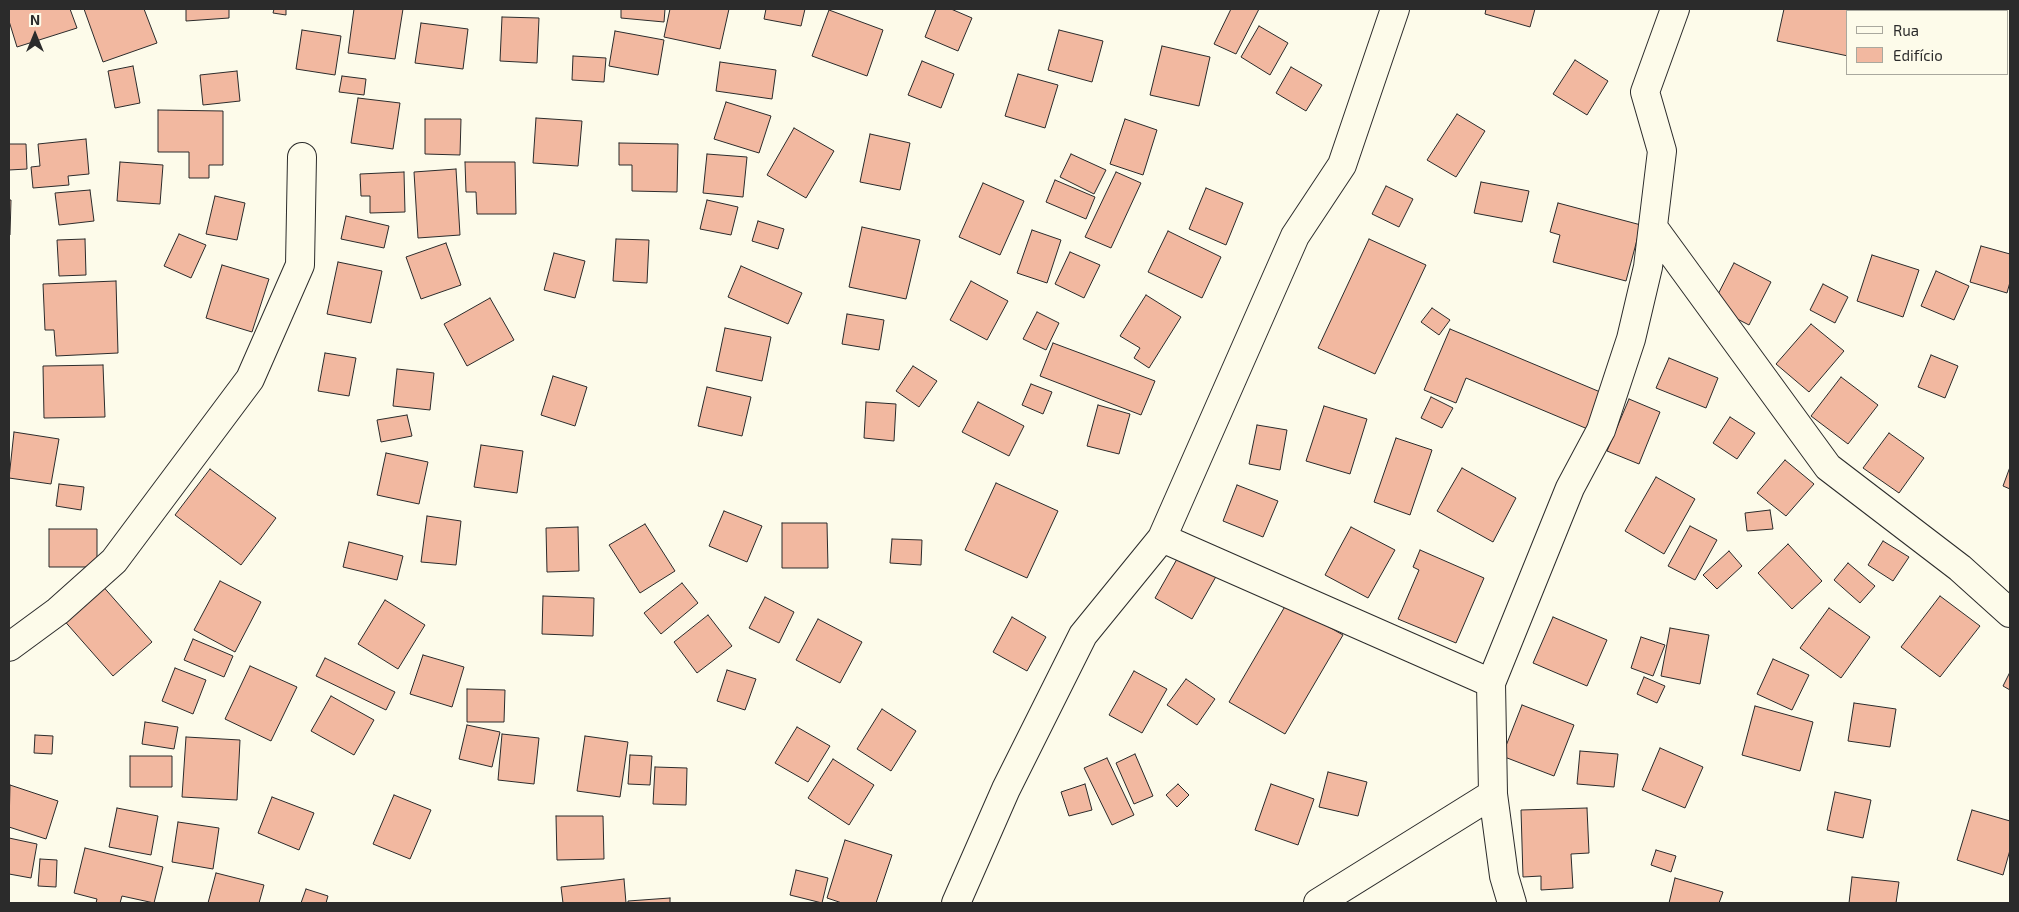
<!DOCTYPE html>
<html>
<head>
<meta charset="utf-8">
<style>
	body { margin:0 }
	#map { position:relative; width:2019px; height:912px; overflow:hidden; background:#fdfbea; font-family:"Exo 2",sans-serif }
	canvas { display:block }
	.frame { position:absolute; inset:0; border:10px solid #2b2b2b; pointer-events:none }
	.legend { position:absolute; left:1846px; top:10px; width:162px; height:65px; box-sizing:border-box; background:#fdfbea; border:1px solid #a9a89e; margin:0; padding:6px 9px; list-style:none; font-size:15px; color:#2b2b2b }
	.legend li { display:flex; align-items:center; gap:10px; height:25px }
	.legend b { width:25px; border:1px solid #a9a89e }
	.north { position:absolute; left:10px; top:10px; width:50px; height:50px; -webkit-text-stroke:4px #fdfbea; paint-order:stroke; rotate:0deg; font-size:14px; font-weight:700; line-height:20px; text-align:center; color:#2b2b2b }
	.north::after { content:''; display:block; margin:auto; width:18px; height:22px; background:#2b2b2b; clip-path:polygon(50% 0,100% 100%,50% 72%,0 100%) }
</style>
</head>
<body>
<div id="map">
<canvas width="2019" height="912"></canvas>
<div class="frame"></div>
<ul class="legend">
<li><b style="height:6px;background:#fdfbea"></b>Rua</li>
<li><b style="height:14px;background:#f2b8a0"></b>Edifício</li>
</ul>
<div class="north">N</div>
</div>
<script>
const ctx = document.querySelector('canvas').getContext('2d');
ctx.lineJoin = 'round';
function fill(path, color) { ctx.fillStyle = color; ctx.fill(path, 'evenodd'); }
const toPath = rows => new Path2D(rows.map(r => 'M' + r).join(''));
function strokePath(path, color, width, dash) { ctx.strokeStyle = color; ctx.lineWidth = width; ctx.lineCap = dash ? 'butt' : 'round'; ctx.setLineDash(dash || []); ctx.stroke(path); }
const building = toPath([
	[9,9,70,9,77,28,17,47,9,21,9,9],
	[84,9,144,9,157,43,103,62,84,9],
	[186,9,229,9,229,18,186,21,186,9],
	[274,9,286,9,286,15,273,13,274,9],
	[354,9,403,9,395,59,348,53,354,9],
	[621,9,665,9,664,22,621,18,621,9],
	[670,9,729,9,720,49,664,37,670,9],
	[766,9,805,9,801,26,764,19,766,9],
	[936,9,951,9,972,18,958,51,925,37,936,9],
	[1231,9,1259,9,1236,54,1214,44,1231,9],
	[1486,9,1535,9,1530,27,1485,14,1486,9],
	[1784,9,1871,9,1871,11,1848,11,1848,56,1777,41,1784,9],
	[829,10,883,30,867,76,812,56,829,10],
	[502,17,539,18,537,63,500,61,502,17],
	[421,23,468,29,463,69,415,63,421,23],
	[1259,26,1288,43,1270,75,1241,57,1259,26],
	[302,30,341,36,335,75,296,69,302,30],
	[1059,30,1103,41,1092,82,1048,70,1059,30],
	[615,31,664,40,658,75,609,66,615,31],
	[1162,46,1210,57,1199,106,1150,95,1162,46],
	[573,56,606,58,604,82,572,80,573,56],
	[1575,60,1608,81,1587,115,1553,94,1575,60],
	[922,61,954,74,941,108,908,95,922,61],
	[720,62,776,70,772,99,716,91,720,62],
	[133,66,140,103,115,108,108,71,133,66],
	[1291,67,1322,85,1306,111,1276,93,1291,67],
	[237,71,240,101,203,105,200,75,237,71],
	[1018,74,1058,85,1045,128,1005,116,1018,74],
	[342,76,366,79,364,95,339,92,342,76],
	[358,98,400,103,393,149,351,143,358,98],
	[726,102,771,116,759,153,714,139,726,102],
	[158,110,223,111,223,165,209,165,209,178,189,178,189,152,158,152,158,110],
	[1457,114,1485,131,1456,177,1427,160,1457,114],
	[536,118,582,121,578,166,533,163,536,118],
	[425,119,461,119,460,155,425,154,425,119],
	[1125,119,1157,130,1143,175,1110,164,1125,119],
	[794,128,834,151,806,198,767,175,794,128],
	[870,134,910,143,900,190,860,182,870,134],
	[86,139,89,174,68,176,69,185,33,188,31,167,40,166,38,144,86,139],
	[619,143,678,144,677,192,632,191,632,165,619,165,619,143],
	[9,144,26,144,27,169,9,170,9,144],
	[707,154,747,157,743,197,703,193,707,154],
	[1071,154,1106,170,1094,194,1060,177,1071,154],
	[120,162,163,165,160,204,117,201,120,162],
	[465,162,515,162,516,214,477,214,476,192,466,192,465,162],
	[456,169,460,235,418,238,414,172,456,169],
	[404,172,405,212,370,213,370,196,361,196,360,174,404,172],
	[1116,172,1141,183,1111,248,1085,237,1116,172],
	[1055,180,1095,197,1086,219,1046,202,1055,180],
	[1481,182,1529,191,1522,222,1474,213,1481,182],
	[983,183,1024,201,1000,255,959,237,983,183],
	[1386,186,1413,199,1399,227,1372,214,1386,186],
	[1206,188,1243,203,1226,245,1189,229,1206,188],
	[90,190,94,221,59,225,55,193,90,190],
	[215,196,245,203,237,240,206,234,215,196],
	[9,200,11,200,10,235,9,235,9,200],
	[707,200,738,207,731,235,700,229,707,200],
	[1558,203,1641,225,1626,281,1553,262,1560,235,1550,232,1558,203],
	[346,216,389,226,384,248,341,239,346,216],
	[758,221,784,229,778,249,752,241,758,221],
	[862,227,920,240,906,299,849,287,862,227],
	[1032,230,1061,240,1047,283,1017,273,1032,230],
	[1168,231,1221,257,1202,298,1148,272,1168,231],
	[179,234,206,245,191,278,164,266,179,234],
	[85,239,86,275,59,276,57,240,85,239],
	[616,239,649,240,647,283,613,281,616,239],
	[1369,239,1426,265,1375,374,1318,348,1369,239],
	[446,243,461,285,421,299,406,257,446,243],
	[1981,246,2010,254,2010,282,2007,293,1970,282,1981,246],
	[1070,252,1100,265,1084,298,1055,284,1070,252],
	[554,253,585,261,575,298,544,290,554,253],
	[1872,255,1919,270,1903,317,1857,301,1872,255],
	[338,262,382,271,371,323,327,314,338,262],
	[1734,263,1771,282,1749,325,1712,306,1734,263],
	[222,265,269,279,252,332,206,318,222,265],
	[741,266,802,293,788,324,728,297,741,266],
	[1936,271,1969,286,1954,320,1921,306,1936,271],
	[116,281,118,353,56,356,54,330,45,330,43,284,116,281],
	[971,281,1008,301,987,340,950,320,971,281],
	[1823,284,1848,297,1835,323,1810,310,1823,284],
	[1146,295,1181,317,1149,368,1134,358,1140,348,1120,336,1146,295],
	[490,298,514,340,467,366,444,324,490,298],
	[1432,308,1450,320,1439,335,1421,322,1432,308],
	[1037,312,1059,323,1046,350,1023,339,1037,312],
	[847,314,884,320,879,350,842,344,847,314],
	[1811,324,1844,351,1809,392,1776,364,1811,324],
	[725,328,771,337,762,381,716,371,725,328],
	[1450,329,1605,394,1590,430,1466,378,1456,403,1424,390,1450,329],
	[1053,343,1155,381,1141,415,1040,376,1053,343],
	[325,353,356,358,349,396,318,391,325,353],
	[1931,355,1958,366,1945,398,1918,387,1931,355],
	[1669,358,1718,378,1706,408,1656,388,1669,358],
	[103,365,105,417,44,418,43,366,103,365],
	[913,366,937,381,919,407,896,391,913,366],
	[397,369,434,373,430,410,393,406,397,369],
	[553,376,587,387,575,426,541,415,553,376],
	[1841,377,1878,405,1848,444,1811,416,1841,377],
	[1031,384,1052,392,1043,414,1022,405,1031,384],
	[707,387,751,397,742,436,698,426,707,387],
	[1431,397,1453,408,1442,428,1421,418,1431,397],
	[1629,399,1660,412,1639,464,1607,451,1629,399],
	[866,402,896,404,894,441,864,438,866,402],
	[978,402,1024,426,1009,456,962,432,978,402],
	[1098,405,1130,414,1119,454,1087,446,1098,405],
	[1324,406,1367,419,1350,474,1306,461,1324,406],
	[407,415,412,436,381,442,377,420,407,415],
	[1730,417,1755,433,1737,459,1713,443,1730,417],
	[1257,425,1287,430,1280,470,1249,464,1257,425],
	[14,432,59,439,51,484,9,478,14,432],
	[1889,433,1924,458,1899,493,1863,468,1889,433],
	[1396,438,1432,450,1410,515,1374,502,1396,438],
	[481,445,523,451,517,493,474,487,481,445],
	[386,453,428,462,419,504,377,495,386,453],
	[1785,460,1814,484,1786,516,1757,493,1785,460],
	[2010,467,2010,489,2003,486,2010,467],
	[1462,468,1516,498,1493,542,1437,511,1462,468],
	[210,469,276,518,241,565,175,515,210,469],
	[1656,477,1695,499,1664,554,1625,531,1656,477],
	[996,483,1058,511,1027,578,965,550,996,483],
	[59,484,84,487,81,510,56,506,59,484],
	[1237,485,1278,501,1263,537,1223,521,1237,485],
	[1770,510,1773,529,1747,531,1745,513,1770,510],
	[724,511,762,526,747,562,709,546,724,511],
	[427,516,461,521,456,565,421,562,427,516],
	[782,523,827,523,828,568,782,568,782,523],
	[645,524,675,571,640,593,609,545,645,524],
	[1690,526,1717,540,1695,580,1668,566,1690,526],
	[578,527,579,571,547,572,546,528,578,527],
	[1351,527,1395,550,1368,598,1325,575,1351,527],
	[49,529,97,529,97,567,49,567,49,529],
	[892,539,922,540,921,565,890,563,892,539],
	[1883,541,1909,557,1893,581,1868,565,1883,541],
	[349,542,403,556,397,580,343,567,349,542],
	[1788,544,1822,581,1792,609,1758,573,1788,544],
	[1420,550,1484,578,1456,643,1398,619,1419,570,1413,567,1420,550],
	[1729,551,1742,566,1717,589,1703,575,1729,551],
	[1181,552,1218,573,1192,619,1155,598,1181,552],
	[1848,563,1875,586,1860,603,1834,580,1848,563],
	[220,581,261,602,235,652,194,630,220,581],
	[100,583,152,642,113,676,61,617,100,583],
	[682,583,698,603,661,634,644,613,682,583],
	[543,596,594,598,593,636,542,634,543,596],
	[1940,596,1980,626,1940,677,1901,647,1940,596],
	[765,597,794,612,779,643,749,628,765,597],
	[385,600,425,625,398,669,358,644,385,600],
	[1287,603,1343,635,1285,734,1229,702,1287,603],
	[1829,608,1870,637,1841,678,1800,648,1829,608],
	[708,615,732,646,697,673,674,642,708,615],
	[1012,617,1046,637,1027,671,993,652,1012,617],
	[1553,617,1607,640,1587,686,1533,663,1553,617],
	[818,619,862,642,840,683,796,660,818,619],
	[1670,628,1709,635,1700,684,1661,676,1670,628],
	[1641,637,1665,645,1653,676,1631,668,1641,637],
	[193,639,233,656,224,677,184,660,193,639],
	[423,655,464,667,452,707,410,694,423,655],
	[325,658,395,692,386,710,316,676,325,658],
	[1773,659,1809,675,1792,710,1757,694,1773,659],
	[250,666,297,687,271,741,225,719,250,666],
	[175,668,206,680,193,714,162,701,175,668],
	[727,670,756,679,745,710,717,701,727,670],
	[1134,671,1167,689,1142,733,1109,715,1134,671],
	[2010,672,2010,690,2003,686,2010,672],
	[1644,677,1665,686,1657,703,1637,694,1644,677],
	[1186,679,1215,699,1197,725,1167,705,1186,679],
	[467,689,505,690,504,722,467,722,467,689],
	[331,696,374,720,354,755,311,731,331,696],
	[1854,703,1896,709,1890,747,1848,741,1854,703],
	[1522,705,1574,725,1554,776,1502,756,1522,705],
	[1755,706,1813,722,1800,771,1742,755,1755,706],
	[882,709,916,731,891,771,857,749,882,709],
	[145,722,178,727,174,749,142,744,145,722],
	[467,725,500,732,492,767,459,759,467,725],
	[797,727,830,746,808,782,775,763,797,727],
	[502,734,539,738,534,784,498,780,502,734],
	[35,735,53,736,52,754,34,753,35,735],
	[585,736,628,742,620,797,577,791,585,736],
	[186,737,240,740,237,800,182,797,186,737],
	[1660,748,1703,767,1685,808,1642,790,1660,748],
	[1580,751,1618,754,1614,787,1577,784,1580,751],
	[1135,754,1153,796,1134,804,1116,763,1135,754],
	[630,755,652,756,650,785,628,784,630,755],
	[130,756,172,756,172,787,130,787,130,756],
	[1107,758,1134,815,1112,825,1084,768,1107,758],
	[833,759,874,785,849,825,808,798,833,759],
	[655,767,687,768,686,805,653,804,655,767],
	[1328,772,1367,782,1358,816,1319,807,1328,772],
	[1085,784,1092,810,1069,816,1061,792,1085,784],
	[1178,784,1189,795,1177,807,1166,795,1178,784],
	[1271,784,1314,799,1298,845,1255,830,1271,784],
	[10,785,58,801,46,839,9,827,10,785],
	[1835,792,1871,800,1863,838,1827,830,1835,792],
	[394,795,431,810,410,859,373,844,394,795],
	[272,797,314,813,299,850,258,833,272,797],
	[117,808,158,816,151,855,109,847,117,808],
	[1587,808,1589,853,1571,854,1573,888,1541,890,1541,876,1523,877,1521,810,1587,808],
	[1972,810,2010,821,2010,850,2003,875,1957,860,1972,810],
	[556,816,603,816,604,859,557,860,556,816],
	[178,822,219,828,213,869,172,862,178,822],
	[9,838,37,844,31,878,9,874,9,838],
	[845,840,892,855,876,903,842,903,827,898,845,840],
	[85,848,163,867,154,903,122,896,120,903,96,903,97,899,74,893,85,848],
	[1656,850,1676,856,1671,872,1651,865,1656,850],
	[40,859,57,860,56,887,38,886,40,859],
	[796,870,828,878,822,903,790,895,796,870],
	[216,873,264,885,259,903,208,903,216,873],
	[1852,877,1899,882,1896,903,1849,903,1852,877],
	[1675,878,1723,892,1719,903,1669,903,1675,878],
	[624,879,626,903,563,903,561,887,624,879],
	[306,889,328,896,326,903,301,903,306,889],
	[670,898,670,903,628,903,628,901,670,898]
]);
const minor = toPath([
	[1653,227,1828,467,1960,568,2010,613],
	[1162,538,1491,683],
	[9,647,58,611,114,561,250,379,300,265,302,157],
	[956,903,1006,789,1083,635,1162,538,1295,236,1342,165,1395,9],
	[1318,903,1493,794],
	[1512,903,1504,876,1493,794,1491,683,1570,488,1601,430,1631,339,1648,267,1662,151,1645,92,1675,9]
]);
fill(building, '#f2b8a0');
strokePath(building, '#2b2b2b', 1);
strokePath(minor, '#2b2b2b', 30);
strokePath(minor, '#fdfbea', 28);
</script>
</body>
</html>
